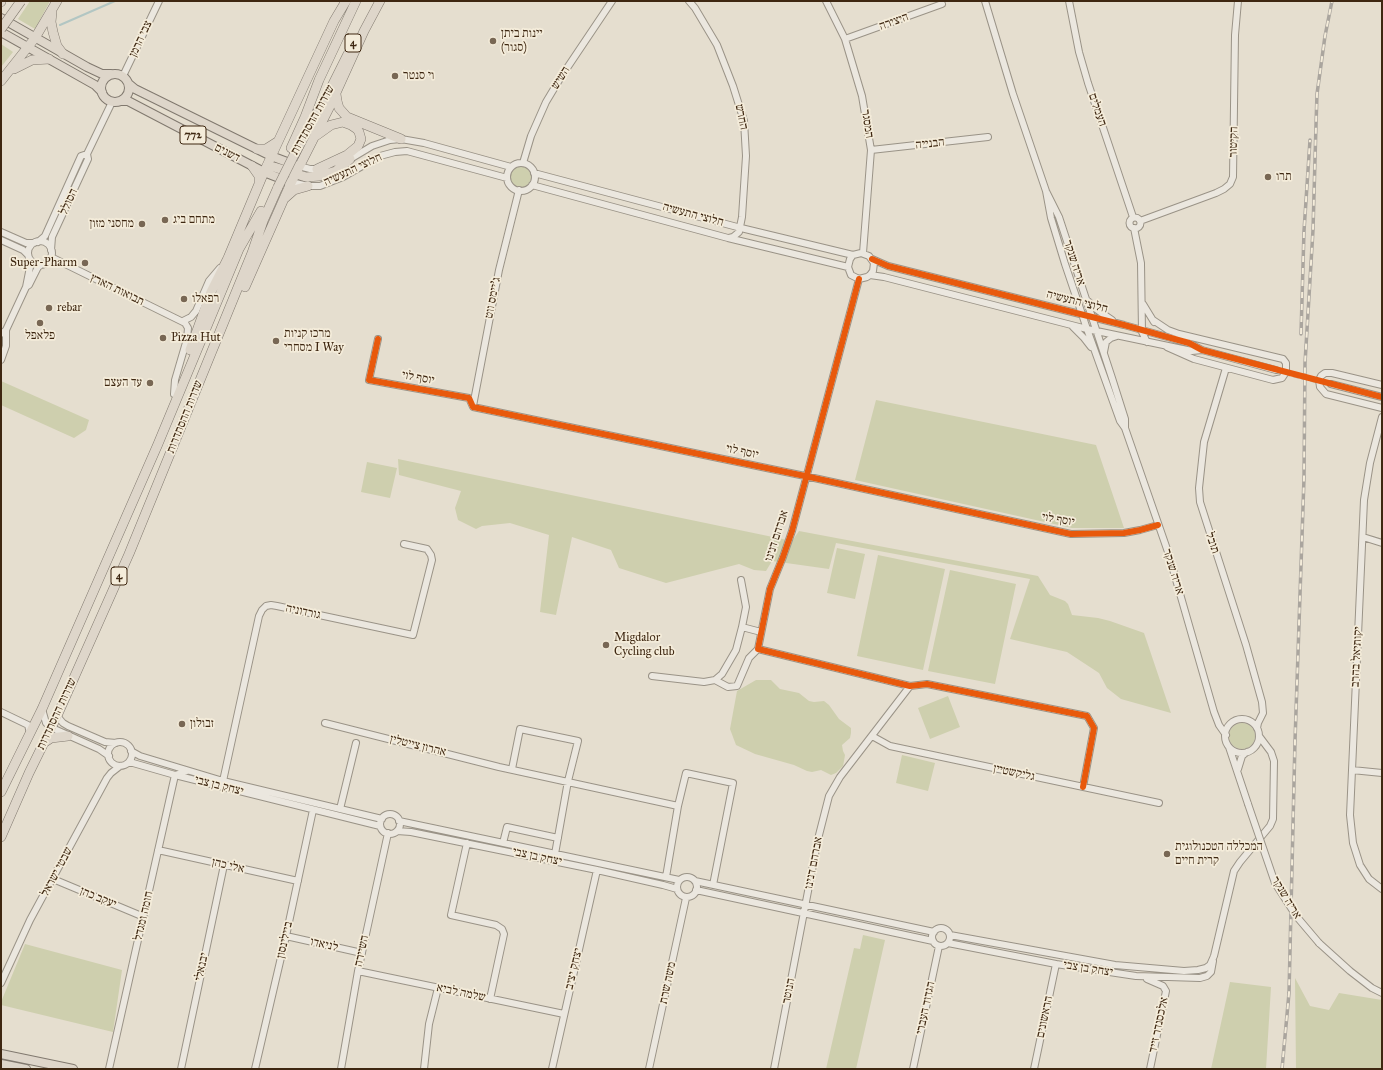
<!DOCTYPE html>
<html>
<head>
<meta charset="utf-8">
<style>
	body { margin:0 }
	#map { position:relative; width:1383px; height:1070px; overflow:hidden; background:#e5decf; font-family:"IM FELL Great Primer",serif }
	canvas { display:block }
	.frame { position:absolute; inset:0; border:2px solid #3e2711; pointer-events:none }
</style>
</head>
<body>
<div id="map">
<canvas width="1383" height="1070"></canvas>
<div class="frame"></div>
</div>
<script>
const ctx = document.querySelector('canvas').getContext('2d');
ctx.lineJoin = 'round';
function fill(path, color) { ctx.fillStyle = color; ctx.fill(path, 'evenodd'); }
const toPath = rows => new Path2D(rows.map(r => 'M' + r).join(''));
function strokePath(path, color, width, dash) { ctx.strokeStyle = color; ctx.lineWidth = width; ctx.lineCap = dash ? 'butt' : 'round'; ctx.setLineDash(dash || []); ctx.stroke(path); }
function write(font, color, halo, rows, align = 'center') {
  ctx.font = font + ' "IM FELL Great Primer","Frank Ruhl Libre",serif'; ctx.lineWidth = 3.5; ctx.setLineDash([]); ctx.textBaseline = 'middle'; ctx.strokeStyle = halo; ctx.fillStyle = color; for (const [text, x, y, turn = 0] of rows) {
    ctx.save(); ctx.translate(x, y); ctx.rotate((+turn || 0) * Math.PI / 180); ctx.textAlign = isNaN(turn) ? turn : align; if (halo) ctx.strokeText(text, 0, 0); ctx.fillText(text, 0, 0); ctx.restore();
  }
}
const green = toPath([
	[30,1,50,1,35,29,18,19],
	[1,44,13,52,1,67],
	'509 177a11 11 0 1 1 22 0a11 11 0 1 1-22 0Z',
	[1,381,89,420,86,430,74,438,1,405],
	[876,400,1096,445,1124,528,1072,528,855,480],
	[398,459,792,541,799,531,1038,576,1050,595,1065,601,1068,604,1072,615,1098,618,1110,621,1144,633,1171,713,1121,699,1107,688,1099,673,1067,652,1010,639,1030,579,836,543,829,569,772,561,766,571,754,570,739,564,666,583,619,568,611,550,572,537,556,615,540,612,549,535,510,523,482,526,476,529,458,520,455,508,461,491,399,475],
	[367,462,397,468,390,498,361,492],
	[837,548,865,554,855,599,827,593],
	[878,555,945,569,923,670,857,656],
	[950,570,1016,584,995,684,928,671],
	[756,680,771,680,780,689,799,693,809,701,814,702,824,701,829,705,839,719,851,728,851,733,850,738,842,745,843,751,845,755,844,761,843,766,836,773,831,775,821,770,812,772,807,771,794,765,755,754,736,745,730,729,737,691],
	[948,696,960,727,930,739,918,708],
	'1229 736a13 13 0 1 1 26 0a13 13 0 1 1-26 0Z',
	[902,755,935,763,928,791,896,783],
	[863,935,885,940,856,1069,826,1069,854,948,860,949],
	[25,944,122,970,113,1032,1,1005,1,1002],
	[1295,978,1310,1006,1329,1010,1339,993,1382,1000,1382,1069,1296,1069],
	[1230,982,1271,987,1266,1069,1211,1069]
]);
const stream = toPath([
	[60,25,115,1]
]);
const minorTunnel = toPath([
	[1276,370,1331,384]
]);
const minor = toPath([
	[689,1,695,8,717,45,733,86,744,121,746,156,742,217,739,232,733,237,729,238],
	[826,1,845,39,862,96,871,150,863,253],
	[985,1,1013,94,1046,191,1059,217,1112,378,1125,419,1125,428],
	[1069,1,1079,52,1088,83,1133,217],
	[845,39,942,4],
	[123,76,159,1],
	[871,150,988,137],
	[347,161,372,146,390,140,401,139,424,143,511,167],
	[523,163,531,136,546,102,561,77,612,1],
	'507 177a14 14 0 1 1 28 0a14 14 0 1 1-28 0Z',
	[299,166,310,169,319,169],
	[534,173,741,228,853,255],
	[291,182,308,186,320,186,343,177,380,156,395,152,407,151,507,178],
	[532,185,728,238,848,267],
	[1046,191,1051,218,1065,264,1087,329,1120,421,1125,428,1168,552,1214,712,1219,725,1226,735],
	'1129.5 223a5.5 5.5 0 1 1 11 0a5.5 5.5 0 1 1-11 0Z',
	[1140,221,1216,193,1224,189,1230,184,1233,177,1235,35,1238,1],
	[1134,228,1141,263,1142,332,1147,342],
	[1,232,26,243,34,243],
	[1,240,23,250,28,255],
	'28 253a12 12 0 1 1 24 0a12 12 0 1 1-24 0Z',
	[38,242,45,236,81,156,87,154],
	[51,250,52,237,88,159,87,154,112,102],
	[51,257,185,323,188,328,187,339,175,380,174,394],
	[872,259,888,266,1124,325,1189,343,1202,350,1276,370],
	[870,275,873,271,874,263,869,256,861,253,853,255,850,259,848,267,851,275,859,279,867,277,870,275,884,277,1087,329,1192,351,1202,350],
	[859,279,792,531,783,557,770,589,758,649,910,686,927,684,1087,716,1094,728,1083,787],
	[26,287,30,267,29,259],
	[1088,301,1096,309,1112,320],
	[1143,304,1154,322],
	[1153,320,1168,330,1179,334,1283,359,1286,363,1286,372,1282,378,1273,380,1194,359,1167,347],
	[183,321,191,317,196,311,209,281,220,268],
	[1073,327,1084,338,1091,347],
	[6,330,26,287,29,285,38,267,41,265],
	[1,334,6,330,6,346,1,360],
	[378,339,369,380,469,398,473,407,805,476,1071,534,1124,533,1140,530,1158,525],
	[1104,352,1106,342,1111,338,1117,336],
	[1226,368,1204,442,1199,488,1200,502,1246,645,1262,702,1263,713,1258,723,1257,728],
	[1331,384,1382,397],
	[1382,385,1332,373,1325,373,1321,376,1319,380,1320,387,1326,394,1382,408],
	[473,406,499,270,519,190],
	[1382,417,1370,463,1364,500,1350,815,1353,843,1360,865,1369,879,1382,889],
	[1363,537,1382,543],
	[741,580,746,607,742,627],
	[652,676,704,682,715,680,722,674,736,650,742,627,761,632],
	[715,680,728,687,737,686,749,658,758,649],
	[42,709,46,723,52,728,99,749,109,756],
	[1,712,28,725,30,733],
	[57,716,63,723,68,726,105,742,116,743],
	'1225 736a17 17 0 1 1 34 0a17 17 0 1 1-34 0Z',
	[325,723,499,767,678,806],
	[872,736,890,746,1159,803],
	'108 754a12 12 0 1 1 24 0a12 12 0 1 1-24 0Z',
	[1229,747,1248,804],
	[131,751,140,756,223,781,382,819],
	[128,763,133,763,175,775,380,826],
	[512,769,520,729,578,741,568,781,555,854],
	[1238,769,1242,756,1247,752],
	[1352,770,1382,773],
	[227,788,223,781,259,616,262,610,266,606,271,605,277,606,413,635,432,560,431,555,427,549,404,544],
	[340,809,356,743],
	'380 824a10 10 0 1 1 20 0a10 10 0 1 1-20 0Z',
	[399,821,679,880],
	[397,831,411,832,597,870,663,885,677,889],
	[467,843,451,915,496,925,502,929,504,934,490,999],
	[503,843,507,827,558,838],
	[158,850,298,881],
	[666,877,678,806,686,773,733,783,713,885],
	'677 887a10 10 0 1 1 20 0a10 10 0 1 1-20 0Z',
	[53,879,144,917],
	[695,881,934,932],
	[696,890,933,941],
	'932 937a9 9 0 1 1 18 0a9 9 0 1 1-18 0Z',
	[950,935,1115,965,1184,971,1198,970,1206,968,1210,965,1214,956,1234,871,1240,862,1270,826,1273,819,1274,761,1271,752,1259,736],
	[286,936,362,953],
	[948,943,1056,964,1136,976,1200,978,1207,976,1211,972,1213,961],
	[1319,943,1350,971,1372,988,1382,993],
	[358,971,564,1014],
	[1147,979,1163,986,1166,991,1150,1069],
	[1,983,30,920,107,778,111,773,120,766],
	[109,1069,175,775,187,771],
	[181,1069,224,865],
	[255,1069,286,936,313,810],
	[341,1069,358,971,388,833],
	[424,1069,429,1024,438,988],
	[552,1069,597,870],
	[649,1069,686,898],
	[774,1069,818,839,829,796,840,777,910,686],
	[913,1069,939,946],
	[1034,1069,1056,964]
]);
const major = toPath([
	[1,18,87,67,102,74,111,74],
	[1,32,95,85,102,92],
	'101 88a14 14 0 1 1 28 0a14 14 0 1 1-28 0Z',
	[129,84,135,89,271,156,295,165],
	[121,101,128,101,264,172,287,181],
	[1,1054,73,1069],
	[1,1064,26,1069]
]);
const highway = toPath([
	[1,2,1,1],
	[52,12,51,22,53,32,57,46,63,54],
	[14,69,32,60,49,59],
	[1,81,35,38,57,1],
	[336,94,337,101,339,108,347,117,401,139],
	[317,135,331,125,343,122,351,125,357,129,359,132,361,139,358,146,347,155,317,169],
	[291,148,305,117,319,80,356,1],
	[257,149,266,149,277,142],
	[294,155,332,86,348,54],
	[252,166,259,176,259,183],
	[264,172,267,169,274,167,306,177,320,176,336,171,350,159],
	[285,198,294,190,308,186],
	[245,287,290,185,330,106,364,31,380,1],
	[190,350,211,292,228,258,264,172,334,21,346,1],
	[45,742,51,738,68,736],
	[1,792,42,709,158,444,239,249,261,211],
	[1,837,29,773,57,716,129,554,252,253,263,221,278,187]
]);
const rail = toPath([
	[1301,334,1304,231,1310,140],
	[1282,1069,1289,993,1295,741,1304,478,1305,363,1313,230,1316,125,1317,94,1325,36,1332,1]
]);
const minorBridge = toPath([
	[1248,804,1275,883,1297,917,1319,943]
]);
const highwayBridge = toPath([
	[1,29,21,1],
	[278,187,294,155]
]);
const cycleway = toPath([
	[872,259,888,266,1124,325,1189,343,1202,350,1382,397],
	[859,279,792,531,783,557,770,589,758,649,910,686,927,684,1087,716,1094,728,1083,787],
	[378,339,369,380,469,398,473,407,805,476,1071,534,1124,533,1140,530,1158,525]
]);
const markers = [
	[493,41,4,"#786754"],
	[395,76,4,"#786754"],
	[1268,177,4,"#786754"],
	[165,220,4,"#786754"],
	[142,224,4,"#786754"],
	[85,263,4,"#786754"],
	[184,299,4,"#786754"],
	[49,308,4,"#786754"],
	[40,323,4,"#786754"],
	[163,338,4,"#786754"],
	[276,341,4,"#786754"],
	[150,383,4,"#786754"],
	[606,645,4,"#786754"],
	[182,724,4,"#786754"],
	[1167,854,4,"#786754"]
];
const shields = [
	[353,43,16],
	[193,135,26],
	[119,576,16]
];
const shieldNames = [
	["4",353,43],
	["772",193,135],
	["4",119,576]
];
const streetNames = [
	["היצירה",894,22,-20],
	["צבי הרמן",141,39,-65],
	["השיש",561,78,-58],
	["העמלים",1097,110,71],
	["החרש",741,117,78],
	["שדרות ההסתדרות",313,120,-61],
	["המסגר",867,124,81],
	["הקיטור",1234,142,-89],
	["הבנייה",930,144,-6],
	["דשנים",227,153,27],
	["חלוצי התעשיה",353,170,-25],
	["הסולל",69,202,-65],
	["חלוצי התעשיה",693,215,15],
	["אריה שנקר",1074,263,72],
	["תבואות הארץ",117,290,26],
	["ג'יימס ווט",493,298,-79],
	["חלוצי התעשיה",1077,302,14],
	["יוסף לוי",418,378,10],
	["שדרות ההסתדרות",185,417,-68],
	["יוסף לוי",742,452,12],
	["יוסף לוי",1058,520,9],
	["אברהם דנינו",777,536,-72],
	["תובל",1212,543,72],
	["אריה שנקר",1173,572,73],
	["גורדוניה",303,612,12],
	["יקותיאל בהרב",1357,657,-87],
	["שדרות ההסתדרות",57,714,-65],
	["אהרון צייטלין",418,746,14],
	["גליקשטיין",1014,773,12],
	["יצחק בן צבי",219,786,14],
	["יצחק בן צבי",537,857,12],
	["אברהם דנינו",814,863,-79],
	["אלי כהן",228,866,13],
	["שבטי ישראל",57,872,-62],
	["יעקב כהן",98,898,22],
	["אריה שנקר",1286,898,59],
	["חומה ומגדל",144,916,-77],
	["ביילינסון",285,940,-77],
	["לניאדו",324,945,13],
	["השיירה",362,951,-78],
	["יבנאלי",202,967,-78],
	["יצחק יציב",574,969,-77],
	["יצחק בן צבי",1088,969,9],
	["משה שרת",668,983,-78],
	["הנוטר",789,991,-79],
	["שלמה לביא",461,993,12],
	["הגדוד העברי",926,1008,-78],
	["הראשונים",1045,1017,-78],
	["אלכסנדר זייד",1159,1025,-78]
];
const poiNames = [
	["יינות ביתן",501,34],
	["(סגור)",501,48],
	["וי סנטר",403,76],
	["תרו",1276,177],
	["מתחם ביג",173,220],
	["מחסני מזון",134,224,"right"],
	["Super-Pharm",77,263,"right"],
	["רפאלו",192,299],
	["rebar",57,308],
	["מרכז קניות",284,334],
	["מסחרי I Way",284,348],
	["פלאפל",40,336,"center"],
	["Pizza Hut",171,338],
	["עד העצם",142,383,"right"],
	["Migdalor",614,638],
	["Cycling club",614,652],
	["זבולון",190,724],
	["המכללה הטכנולוגית",1175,847],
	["קרית חיים",1175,861]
];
fill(green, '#cecfae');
strokePath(stream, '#b2c6c3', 2);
strokePath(minorTunnel, '#c4b9a9', 6, [6, 3]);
strokePath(minor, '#9a9387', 8);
strokePath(major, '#81796f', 10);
strokePath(highway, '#81796f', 10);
strokePath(minor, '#ebe7df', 6);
strokePath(major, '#ded6ca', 8);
strokePath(highway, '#ded6ca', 9);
strokePath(rail, '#aaa59e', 3.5);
strokePath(rail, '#f4ecda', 2, [6]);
strokePath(minorBridge, '#9a9387', 8, []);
strokePath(highwayBridge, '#81796f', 10, []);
strokePath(minorBridge, '#ebe7df', 6);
strokePath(highwayBridge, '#ded6ca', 9);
strokePath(cycleway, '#e8590c', 6);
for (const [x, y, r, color] of markers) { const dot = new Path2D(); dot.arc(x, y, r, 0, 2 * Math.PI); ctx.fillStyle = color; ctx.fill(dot); strokePath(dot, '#f4ecda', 1.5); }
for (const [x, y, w] of shields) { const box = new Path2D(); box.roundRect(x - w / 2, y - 9, w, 18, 3); ctx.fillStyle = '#f4ecda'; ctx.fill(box); strokePath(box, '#3e2711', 1); }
write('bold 11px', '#3e2711', null, shieldNames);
write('12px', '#3e2711', '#f4ecda', streetNames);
write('12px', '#3e2711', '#f4ecda', poiNames, 'left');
</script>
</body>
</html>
